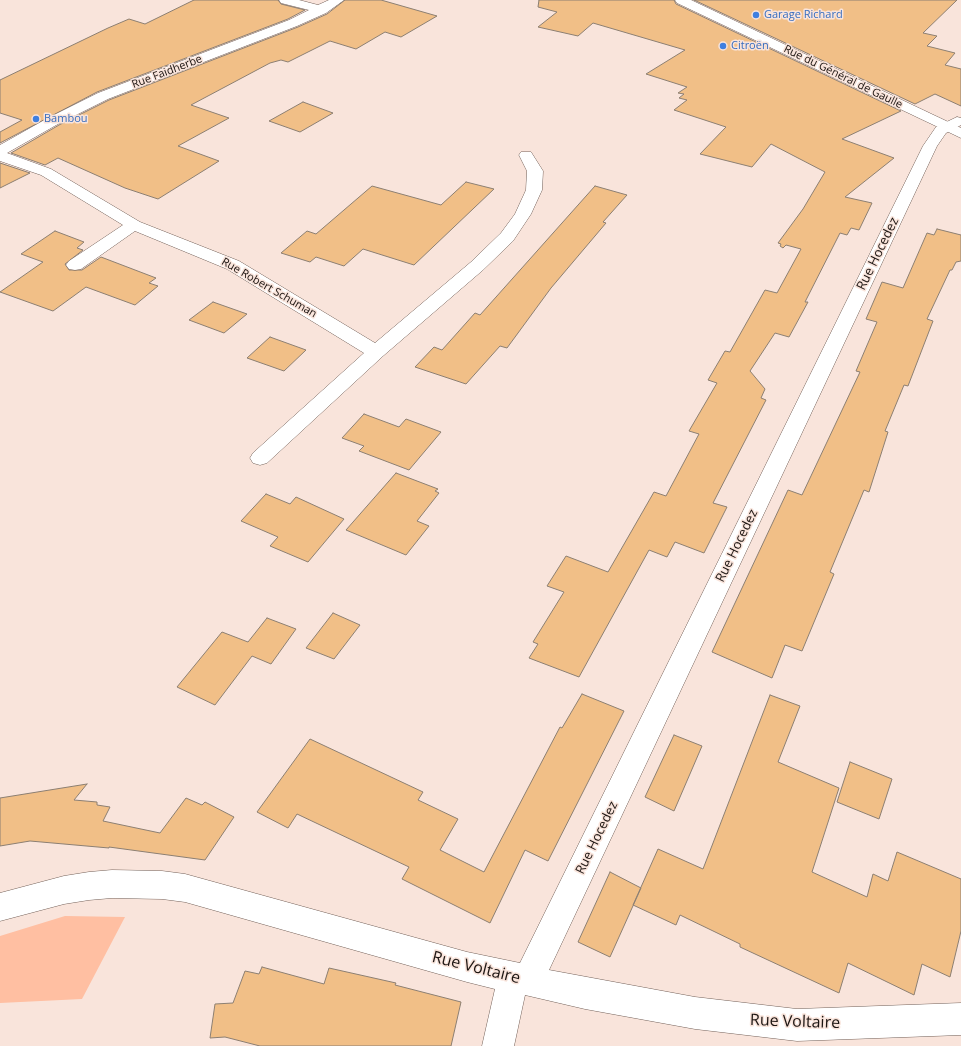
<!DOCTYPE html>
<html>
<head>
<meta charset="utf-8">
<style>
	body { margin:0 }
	canvas { display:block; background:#f9e4db }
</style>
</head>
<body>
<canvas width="961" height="1046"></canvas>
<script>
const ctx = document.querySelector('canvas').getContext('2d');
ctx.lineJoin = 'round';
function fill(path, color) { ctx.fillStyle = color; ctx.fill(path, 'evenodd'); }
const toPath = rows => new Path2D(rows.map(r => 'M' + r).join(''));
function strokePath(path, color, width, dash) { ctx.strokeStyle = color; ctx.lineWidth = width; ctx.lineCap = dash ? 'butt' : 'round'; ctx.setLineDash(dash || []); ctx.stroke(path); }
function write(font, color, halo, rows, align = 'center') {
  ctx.font = font + ' "Open Sans",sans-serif'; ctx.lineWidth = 3; ctx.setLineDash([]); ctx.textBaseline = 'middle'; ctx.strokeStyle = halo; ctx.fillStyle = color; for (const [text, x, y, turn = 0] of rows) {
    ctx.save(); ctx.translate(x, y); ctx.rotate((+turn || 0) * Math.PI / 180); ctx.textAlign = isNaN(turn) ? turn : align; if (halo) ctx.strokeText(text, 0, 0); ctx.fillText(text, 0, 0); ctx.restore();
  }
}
const green = toPath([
	[65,916,125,917,82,999,0,1003,0,936]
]);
const building = toPath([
	[194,0,278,0,281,4,305,10,288,19,97,92,0,143,0,132,22,120,0,113,0,80,108,28,129,19,145,24,194,0],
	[345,0,381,0,437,16,401,37,385,32,356,49,330,41,288,62,281,60,270,63,191,105,229,118,178,146,219,161,158,199,125,188,58,158,45,165,11,153,59,125,109,100,298,27,327,14,345,0],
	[539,0,674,0,676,4,901,111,842,139,894,158,845,197,872,203,859,230,851,228,847,235,840,233,805,302,808,302,789,337,775,333,750,371,765,389,761,398,766,400,713,503,727,507,704,553,675,542,667,557,649,550,579,677,529,658,538,644,533,642,564,592,547,586,566,556,608,572,654,492,666,496,699,434,689,431,717,383,708,380,725,351,730,352,765,290,777,293,801,249,786,245,783,248,780,246,781,244,778,243,803,209,825,172,771,144,752,167,700,154,726,127,674,110,687,100,679,98,684,94,678,93,687,87,646,74,685,50,593,23,578,36,538,27,557,12,538,7,539,0],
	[694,0,957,0,923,33,937,36,927,46,955,53,945,65,961,69,961,106,935,94,915,104,694,0],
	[303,102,333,113,300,132,269,121,303,102],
	[0,163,30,173,0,188,0,163],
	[466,182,494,189,414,265,363,249,344,266,316,257,310,262,281,253,307,231,316,234,372,186,441,205,466,182],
	[595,186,627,195,603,222,606,223,551,288,507,348,500,346,466,384,415,367,434,347,442,350,475,313,480,315,595,186],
	[937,229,961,235,961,261,956,262,952,270,950,270,927,319,933,321,908,386,904,385,885,431,888,432,869,492,864,490,830,572,834,574,802,651,785,645,772,678,712,652,788,490,802,495,860,372,856,371,877,322,866,319,882,282,903,288,927,233,934,235,937,229],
	[55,231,84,242,77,248,83,250,65,264,69,270,82,270,101,257,156,278,149,283,158,286,135,305,86,287,53,311,0,292,43,262,21,254,55,231],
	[213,302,247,314,224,333,189,320,213,302],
	[270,337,306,350,284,371,247,358,270,337],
	[364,414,399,427,406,419,441,432,409,470,359,451,364,446,342,438,364,414],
	[396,473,438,489,435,491,439,493,417,521,429,526,406,555,346,530,396,473],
	[266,494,290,504,296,497,344,519,308,562,270,546,278,537,241,521,266,494],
	[333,613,360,625,334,659,306,648,333,613],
	[267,618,296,629,271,664,252,656,215,705,177,687,222,632,248,642,267,618],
	[582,694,624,711,548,861,525,850,490,923,402,879,409,867,297,814,288,828,257,812,310,739,423,792,418,800,458,819,440,850,484,872,560,727,562,728,582,694],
	[770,695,800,706,778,762,839,788,812,872,867,897,873,874,888,881,897,852,961,879,961,931,950,977,922,964,914,995,848,963,839,993,740,947,740,944,680,915,676,925,633,905,658,849,703,869,770,695],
	[674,735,702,746,674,811,645,797,674,735],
	[850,762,892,779,879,819,837,802,850,762],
	[87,784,74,800,97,802,97,805,110,807,103,821,160,833,186,798,202,805,205,802,234,817,205,860,109,847,109,848,30,841,0,846,0,798,87,784],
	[610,872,641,888,610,957,578,942,610,872],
	[262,967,324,984,329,968,396,983,395,985,461,1002,451,1046,260,1046,225,1037,210,1038,215,1004,233,1003,245,971,259,974,262,967]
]);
const minor = toPath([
	[279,0,299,0,318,5,329,0,344,0,326,13,297,26,108,99,58,124,7,153,51,169,140,222,239,261,375,343,471,262,501,233,515,214,526,190,527,171,519,155,521,152,531,152,543,171,542,190,531,214,513,241,483,270,383,356,267,463,260,465,253,463,250,458,253,453,364,353,227,269,135,231,81,269,75,270,69,269,66,265,69,261,123,225,41,175,0,161,0,145,48,118,98,93,289,20,309,10,281,3,279,0],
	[957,117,961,118,961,125,946,133,937,146,549,970,695,997,797,1009,961,1003,961,1035,797,1041,695,1029,585,1009,525,995,514,1046,482,1046,495,989,467,982,185,902,162,899,112,898,89,900,64,904,0,921,0,893,64,876,89,872,112,870,162,871,185,874,467,952,520,963,923,146,936,127,957,117]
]);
const major = toPath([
	[675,0,691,0,961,128,961,138,677,3,675,0]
]);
const markers = [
	[756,15,4,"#3f7fe0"],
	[723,46,4,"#3f7fe0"],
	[36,119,4,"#3f7fe0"]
];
const farShopnames = [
	["Garage Richard",764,15],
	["Citroën",731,46],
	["Bambou",44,119]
];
const farStreetnames = [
	["Rue Faidherbe",167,72,-21],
	["Rue du Général de Gaulle",843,77,26],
	["Rue Robert Schuman",269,288,30]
];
const streetNames = [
	["Rue Hocedez",878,254,-64],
	["Rue Hocedez",737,546,-64],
	["Rue Hocedez",597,838,-64]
];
const nearStreetnames = [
	["Rue Voltaire",476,968,14],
	["Rue Voltaire",795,1022,2]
];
fill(green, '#ffbfa2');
fill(building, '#f1bf87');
strokePath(building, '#8c7f72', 1);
strokePath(minor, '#74625a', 1);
strokePath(major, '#74625a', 1);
fill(minor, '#fff');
fill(major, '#fff');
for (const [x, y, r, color] of markers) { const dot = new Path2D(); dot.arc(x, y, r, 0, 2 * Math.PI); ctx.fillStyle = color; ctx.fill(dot); strokePath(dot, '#f9e4db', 1.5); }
write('11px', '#366cbe', '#f9e4db', farShopnames, 'left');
write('11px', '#1c1512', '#f9e4db', farStreetnames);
write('13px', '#1c1512', '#f9e4db', streetNames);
write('16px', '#1c1512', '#f9e4db', nearStreetnames);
</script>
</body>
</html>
